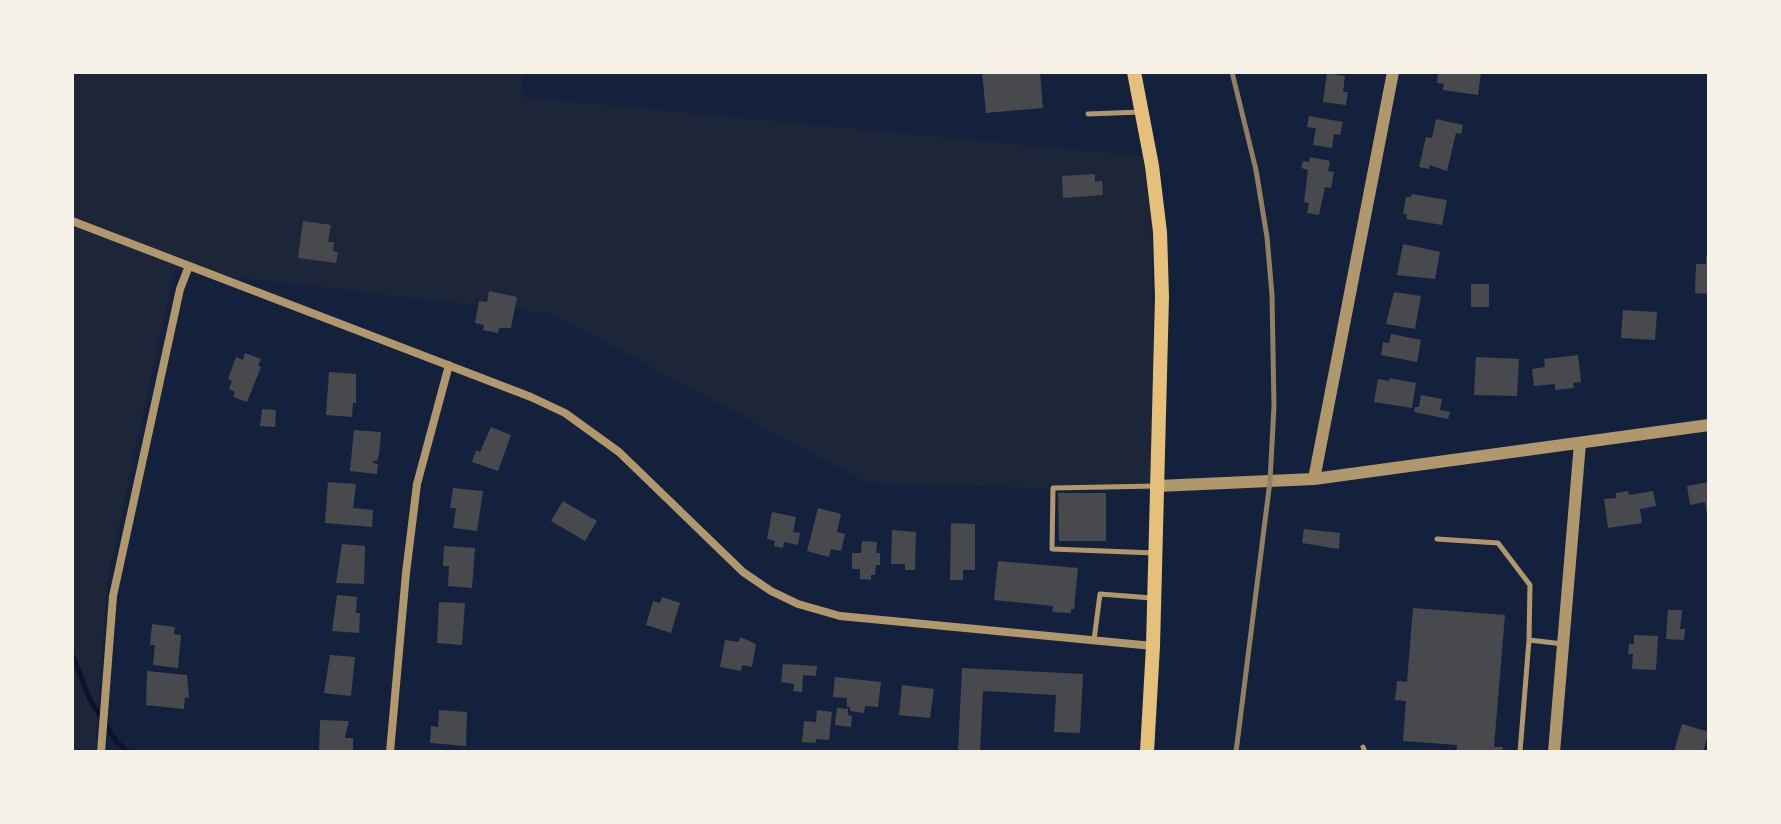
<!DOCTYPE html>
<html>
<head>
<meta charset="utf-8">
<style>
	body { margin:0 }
	#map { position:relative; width:1781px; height:824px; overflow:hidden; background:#14213d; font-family:"Noto Sans",sans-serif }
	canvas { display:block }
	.frame { position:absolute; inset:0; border:74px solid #f6f1e7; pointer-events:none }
</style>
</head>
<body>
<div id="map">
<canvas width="1781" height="824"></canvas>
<div class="frame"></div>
</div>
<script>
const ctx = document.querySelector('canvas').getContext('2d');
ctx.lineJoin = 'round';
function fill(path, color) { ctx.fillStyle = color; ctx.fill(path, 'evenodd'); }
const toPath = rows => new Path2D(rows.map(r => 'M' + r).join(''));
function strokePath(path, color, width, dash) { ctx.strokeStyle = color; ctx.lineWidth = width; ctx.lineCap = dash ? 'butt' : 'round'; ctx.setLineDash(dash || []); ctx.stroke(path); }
const green = toPath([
	[72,72,523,72,521,97,1150,157,1156,491,867,483,553,314,174,270,107,581,95,752,72,752]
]);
const stream = toPath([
	[72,654,90,700,116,741,128,752]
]);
const building = toPath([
	[982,72,1040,72,1043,108,986,113],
	[1438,72,1481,72,1478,95,1443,90,1444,84,1437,83],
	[1327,73,1345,76,1343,92,1348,92,1346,105,1323,102],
	[1309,116,1343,122,1340,135,1334,134,1332,148,1313,145,1316,128,1307,127],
	[1436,119,1463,125,1461,134,1456,133,1447,171,1430,165,1429,169,1419,167,1426,137,1432,138],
	[1310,157,1330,161,1328,171,1334,172,1331,188,1325,187,1319,215,1307,213,1309,203,1304,202,1308,170,1301,168,1303,161,1309,162],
	[1095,174,1095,182,1102,181,1103,195,1063,198,1062,176],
	[1412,194,1447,200,1442,225,1406,219,1407,214,1403,214,1406,197,1411,197],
	[303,221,331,225,328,242,334,242,333,251,338,252,336,263,298,258],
	[1403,244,1440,252,1435,279,1397,275],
	[1706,256,1709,256,1709,294,1695,293,1696,264,1706,264],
	[1471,284,1489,284,1489,307,1471,307],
	[489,291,517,297,511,328,499,328,498,333,483,330,484,325,475,323,479,301,487,302],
	[1394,292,1421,296,1415,329,1386,324],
	[1623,310,1657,312,1655,340,1621,338],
	[1391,334,1421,340,1417,362,1381,355,1383,342,1389,343],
	[245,353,261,359,258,366,261,367,247,402,233,397,235,392,229,389,232,381,228,379,236,357,243,360],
	[1578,355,1581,382,1573,383,1574,388,1555,390,1555,384,1534,386,1532,369,1545,367,1544,359],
	[1476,357,1519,359,1517,396,1474,395],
	[329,372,356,374,356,403,353,403,352,417,326,415],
	[1389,378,1416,383,1412,408,1374,402,1378,379,1389,381],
	[1421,395,1442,399,1440,410,1450,412,1448,419,1414,412,1415,407,1419,407],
	[262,409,276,410,275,427,260,426],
	[491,427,511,435,498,471,472,462,476,450,480,452],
	[354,430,381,432,379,454,377,461,373,461,373,463,378,464,377,474,350,471],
	[328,482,356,484,353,508,373,510,372,527,325,523],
	[1709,482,1709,515,1707,516,1705,502,1690,505,1687,486],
	[453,488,483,491,477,531,453,528,456,508,450,508],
	[1628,491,1629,495,1653,491,1656,506,1640,509,1642,523,1608,528,1604,499,1616,498,1616,493],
	[1058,493,1106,493,1106,541,1059,541],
	[563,501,597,521,585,541,551,521],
	[818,508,841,514,837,532,845,534,841,551,831,549,829,557,807,551],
	[772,512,796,517,793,532,800,533,798,545,784,542,783,548,774,546,775,541,767,539],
	[951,523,975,524,975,570,963,570,963,580,950,580],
	[1304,529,1340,533,1339,549,1302,543],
	[892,530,916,532,915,570,905,570,905,564,891,564],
	[862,541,877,542,876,553,880,553,880,565,876,565,875,575,871,575,871,580,860,579,860,569,852,569,852,553,861,553],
	[342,544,365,546,364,584,336,583],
	[444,546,475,548,472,588,448,586,449,566,443,566],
	[998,561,1078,568,1074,609,1071,609,1071,613,1052,612,1053,606,994,600],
	[337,595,357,597,356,613,360,613,359,633,332,631],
	[662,597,680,603,671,633,646,625,653,601,660,603],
	[439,602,465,603,462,645,437,643],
	[1413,608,1505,615,1494,747,1503,747,1502,752,1456,752,1457,745,1403,741,1406,701,1395,700,1397,681,1407,682],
	[1668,610,1682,610,1680,629,1685,629,1684,640,1666,639],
	[152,624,175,627,174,634,181,635,178,668,153,665,155,645,150,645],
	[1634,635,1658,636,1656,670,1632,669,1633,654,1628,654,1629,644,1634,644],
	[740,637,756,644,752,667,742,665,741,671,720,667,725,640,739,642],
	[330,655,355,657,351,696,324,693],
	[783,664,817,666,816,676,803,675,802,692,793,691,794,684,781,682],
	[962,668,1083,674,1080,733,1054,732,1056,695,983,691,980,752,958,752],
	[147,671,187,675,189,698,185,697,184,709,146,705],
	[835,677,881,682,878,707,865,706,864,713,850,711,850,707,847,707,847,698,833,697],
	[902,685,934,689,930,718,899,715],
	[837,708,848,709,848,715,852,716,851,727,835,725],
	[439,710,467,712,466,746,430,743,431,726,438,727],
	[817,710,832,712,829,740,816,739,816,743,802,742,804,721,816,722],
	[320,720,349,721,345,738,353,738,353,752,319,752],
	[1682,724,1709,732,1703,752,1674,752]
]);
const service = toPath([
	[1088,114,1141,112],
	[1437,539,1498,543,1530,585,1529,640],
	[1155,553,1052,549,1053,488,1156,486],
	[1094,640,1100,594,1152,598],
	[1363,747,1365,752],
	[1520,752,1529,640,1563,644]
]);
const minor = toPath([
	[72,221,531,397,565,413,619,452,743,572,771,591,798,604,840,616,1153,646],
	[101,752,113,596,180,289,189,266],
	[390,752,406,573,417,484,449,365]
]);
const tertiary = toPath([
	[1314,479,1393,72],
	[1158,486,1314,479,1709,425],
	[1554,752,1580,443]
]);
const secondary = toPath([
	[1134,72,1152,166,1160,232,1162,297,1153,646,1147,752]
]);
const rail = toPath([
	[1232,72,1256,170,1267,237,1272,295,1274,406,1270,481,1236,752]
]);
fill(green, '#1d2539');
strokePath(stream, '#0b132b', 5);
fill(building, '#48494c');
strokePath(service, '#b1986c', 5);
strokePath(minor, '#b1986c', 8);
strokePath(tertiary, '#b1986c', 12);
strokePath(secondary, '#e5c07b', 14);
strokePath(rail, '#918062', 5);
</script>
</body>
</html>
